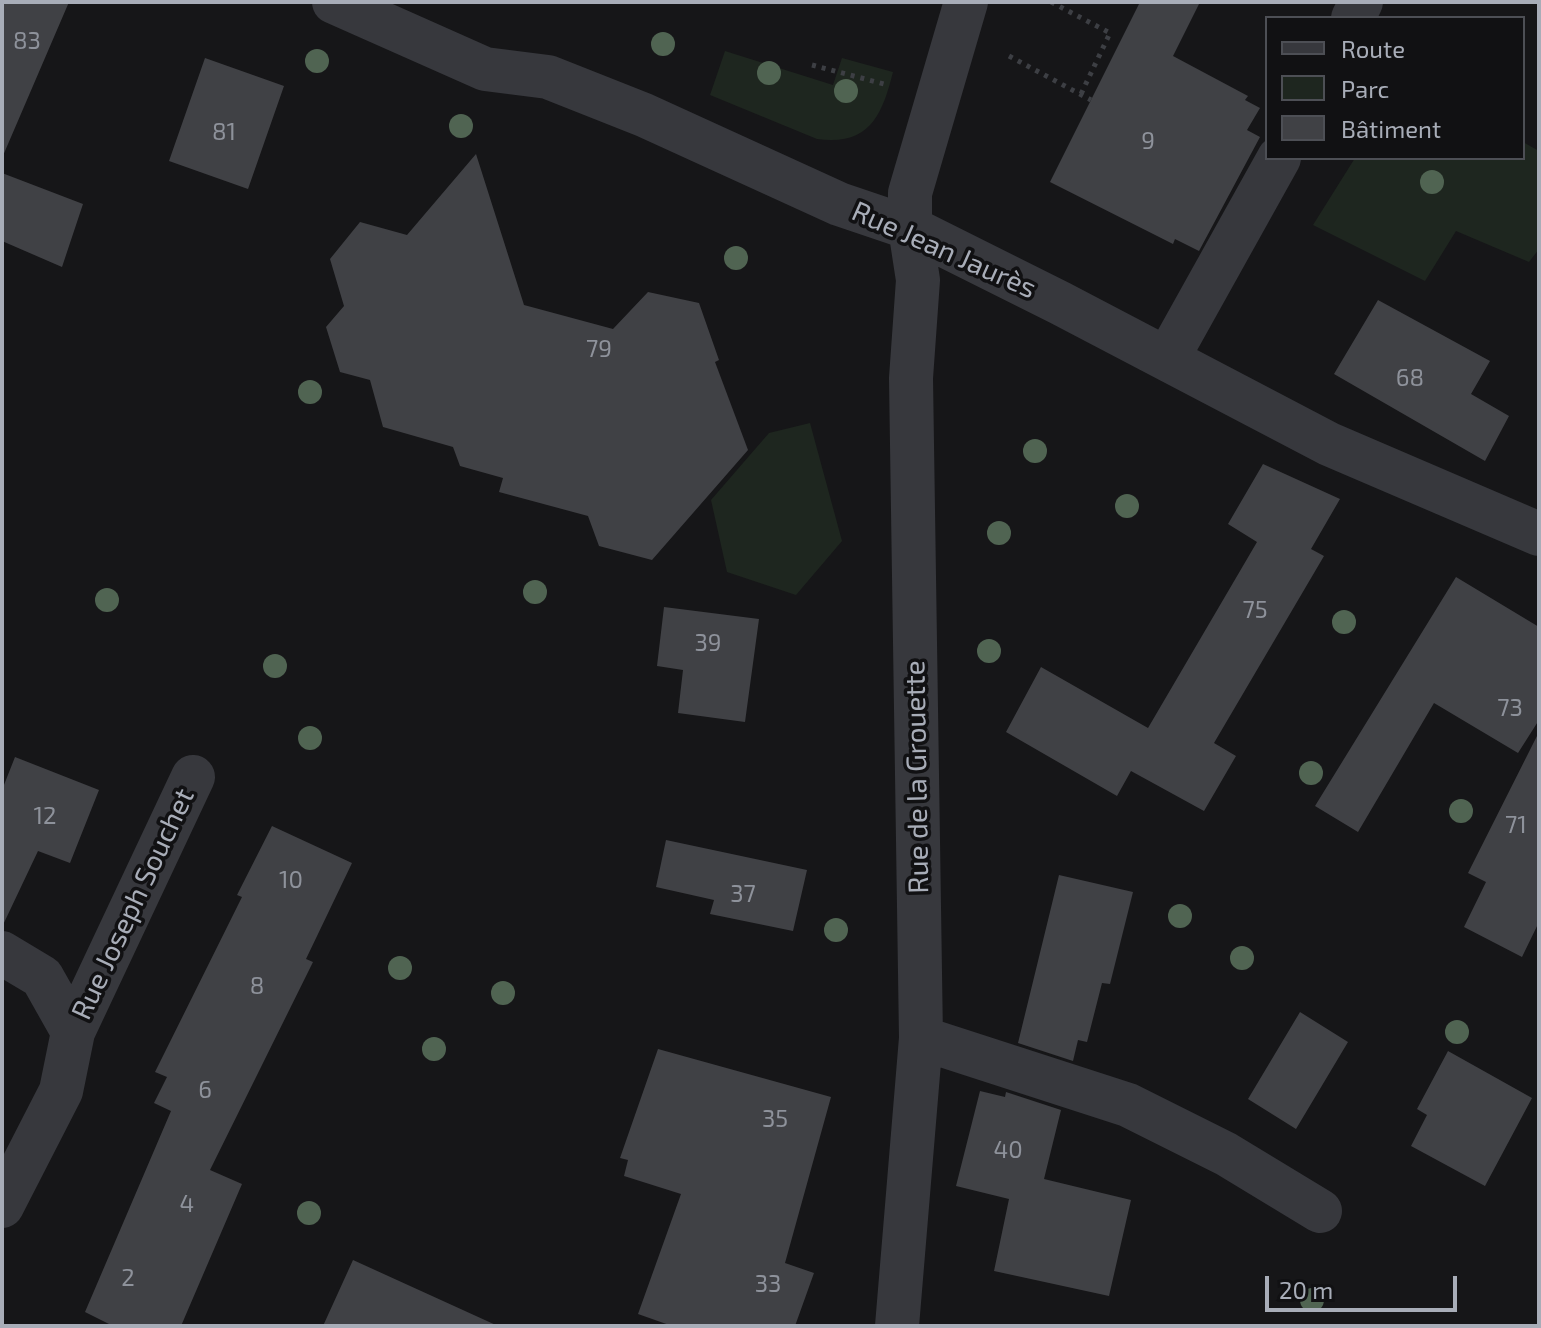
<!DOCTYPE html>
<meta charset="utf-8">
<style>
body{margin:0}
#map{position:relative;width:1541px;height:1328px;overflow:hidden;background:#161618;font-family:"Exo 2",sans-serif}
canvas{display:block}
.frame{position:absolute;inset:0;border:4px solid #a8adb8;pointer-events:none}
.legend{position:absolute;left:1265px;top:16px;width:260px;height:144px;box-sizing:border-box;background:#111113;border:2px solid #4d4f55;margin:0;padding:10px 14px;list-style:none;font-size:24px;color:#a8adb8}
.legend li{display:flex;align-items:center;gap:16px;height:40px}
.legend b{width:40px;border:2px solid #4d4f55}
.scale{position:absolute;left:1265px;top:1276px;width:192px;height:36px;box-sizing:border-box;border:4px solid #a8adb8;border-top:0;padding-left:10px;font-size:24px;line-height:28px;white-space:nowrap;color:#a8adb8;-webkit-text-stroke:6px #111113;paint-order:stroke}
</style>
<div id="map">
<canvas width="1541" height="1328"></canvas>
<div class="frame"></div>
<ul class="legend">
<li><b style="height:10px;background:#37383d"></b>Route</li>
<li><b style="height:22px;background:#1e261f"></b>Parc</li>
<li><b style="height:22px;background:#404145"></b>Bâtiment</li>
</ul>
<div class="scale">20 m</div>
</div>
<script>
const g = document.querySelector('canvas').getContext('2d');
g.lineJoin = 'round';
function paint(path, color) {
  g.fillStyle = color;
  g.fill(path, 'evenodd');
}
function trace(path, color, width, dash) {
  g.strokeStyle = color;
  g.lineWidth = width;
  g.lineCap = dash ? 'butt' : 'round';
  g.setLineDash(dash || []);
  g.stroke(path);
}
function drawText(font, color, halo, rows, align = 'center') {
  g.font = font + ' "Exo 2",sans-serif';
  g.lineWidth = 7;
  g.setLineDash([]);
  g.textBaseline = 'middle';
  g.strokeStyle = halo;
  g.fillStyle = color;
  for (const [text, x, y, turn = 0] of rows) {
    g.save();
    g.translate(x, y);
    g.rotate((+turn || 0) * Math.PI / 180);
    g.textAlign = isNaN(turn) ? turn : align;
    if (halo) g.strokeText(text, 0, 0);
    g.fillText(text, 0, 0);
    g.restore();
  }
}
const green = new Path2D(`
 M 725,51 L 833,85 L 842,58 L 893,72 C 882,116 869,146 817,139 L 710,95 Z
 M 1523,142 L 1539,151 L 1539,249 L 1529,262 L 1456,231 L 1425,281 L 1313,225 L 1355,158 L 1523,158 Z
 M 810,423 L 842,541 L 796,595 L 727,572 L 711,500 L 769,433 Z`);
const building = new Path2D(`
 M 2,2 L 69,2 L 2,158 Z
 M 1140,2 L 1200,2 L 1173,56 L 1248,96 L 1245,100 L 1260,108 L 1247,130 L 1260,137 L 1199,251 L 1175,239 L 1173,244 L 1050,182 Z
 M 205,58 L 284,86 L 248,189 L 169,161 Z
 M 476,154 L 524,305 L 613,329 L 648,292 L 699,303 L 719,360 L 715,362 L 748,450 L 652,560 L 599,546 L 588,516 L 499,492 L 503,478 L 460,466 L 453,447 L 383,427 L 370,380 L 340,372 L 326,327 L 344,306 L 330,259 L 360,222 L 407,235 Z
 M 2,173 L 83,204 L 62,267 L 2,241 Z
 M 1378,300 L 1490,361 L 1471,394 L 1509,416 L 1485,461 L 1334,374 Z
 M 1263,464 L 1340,499 L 1311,549 L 1324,556 L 1214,743 L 1236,756 L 1204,811 L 1131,771 L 1117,796 L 1006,732 L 1041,667 L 1148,728 L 1257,542 L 1228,524 Z
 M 1456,577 L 1539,627 L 1539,720 L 1518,753 L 1434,703 L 1358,832 L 1315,806 Z
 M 664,607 L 759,619 L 745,722 L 678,713 L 683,670 L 657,666 Z
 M 1539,732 L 1539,922 L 1522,957 L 1464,927 L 1486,882 L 1468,873 Z
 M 15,757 L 99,790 L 70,863 L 38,851 L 2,927 L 2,790 Z
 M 272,826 L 352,863 L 306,959 L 313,962 L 210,1170 L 242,1184 L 181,1326 L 113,1326 L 85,1312 L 171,1111 L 154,1103 L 167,1077 L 155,1072 L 242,897 L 237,895 Z
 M 666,840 L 807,870 L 793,931 L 710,914 L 714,900 L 656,887 Z
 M 1059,875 L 1133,892 L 1110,984 L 1102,983 L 1087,1042 L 1078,1040 L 1073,1061 L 1018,1043 Z
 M 1300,1012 L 1348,1042 L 1296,1129 L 1248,1099 Z
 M 658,1049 L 831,1097 L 785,1263 L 814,1273 L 795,1326 L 672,1326 L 638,1314 L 681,1194 L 624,1176 L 628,1160 L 620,1158 Z
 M 1448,1051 L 1532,1098 L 1485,1186 L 1411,1146 L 1427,1115 L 1417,1109 Z
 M 980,1091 L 1005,1097 L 1006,1092 L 1061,1110 L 1044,1179 L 1131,1200 L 1109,1296 L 994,1271 L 1009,1199 L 956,1186 Z
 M 353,1260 L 498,1326 L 323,1326 Z`);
const path = new Path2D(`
 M 1051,2 L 1110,33 L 1081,94
 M 1009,56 L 1091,100
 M 812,65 L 884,84`);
const minor = new Path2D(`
 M 334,2 L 485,69 L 548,77 L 644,115 L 839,204 L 910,228 L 1060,303 L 1329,444 L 1539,534
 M 1353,18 L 1361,2
 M 1167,359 L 1279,158
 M 2,953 L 42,977 L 73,1032 L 61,1091 L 2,1206
 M 73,1032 L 193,777
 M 921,1038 L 1128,1105 L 1226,1154 L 1320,1211
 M 897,1326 L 921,1038 L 911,378 L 918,280 L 910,228 L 910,193 L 966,2`);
const trees = [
 [663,44],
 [317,61],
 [769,73],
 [846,91],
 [461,126],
 [1432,182],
 [736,258],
 [310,392],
 [1035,451],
 [1127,506],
 [999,533],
 [535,592],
 [107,600],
 [1344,622],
 [989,651],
 [275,666],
 [310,738],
 [1311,773],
 [1461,811],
 [1180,916],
 [836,930],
 [1242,958],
 [400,968],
 [503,993],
 [1457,1032],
 [434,1049],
 [309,1213],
 [1312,1300]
];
const numberNames = [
 ["83",27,41],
 ["81",224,132],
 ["9",1148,141],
 ["79",599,349],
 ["68",1410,378],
 ["75",1255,610],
 ["39",708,643],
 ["73",1510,708],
 ["12",45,816],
 ["71",1516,825],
 ["10",291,880],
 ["37",743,894],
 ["8",257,986],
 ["6",205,1090],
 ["35",775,1119],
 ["40",1008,1150],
 ["4",187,1204],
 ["2",128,1278],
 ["33",768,1284]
];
const streetNames = [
 ["Rue Jean Jaurès",944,250,24],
 ["Rue de la Grouette",917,777,-91],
 ["Rue Joseph Souchet",133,904,-65]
];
paint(green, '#1e261f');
paint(building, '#404145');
trace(path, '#3d3f44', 5, [4, 6]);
trace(minor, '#37383d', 44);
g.fillStyle = '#506452';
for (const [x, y] of trees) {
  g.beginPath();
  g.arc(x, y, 12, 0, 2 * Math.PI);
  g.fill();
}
drawText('24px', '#8e929b', null, numberNames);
drawText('28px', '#a8adb8', '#111113', streetNames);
</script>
